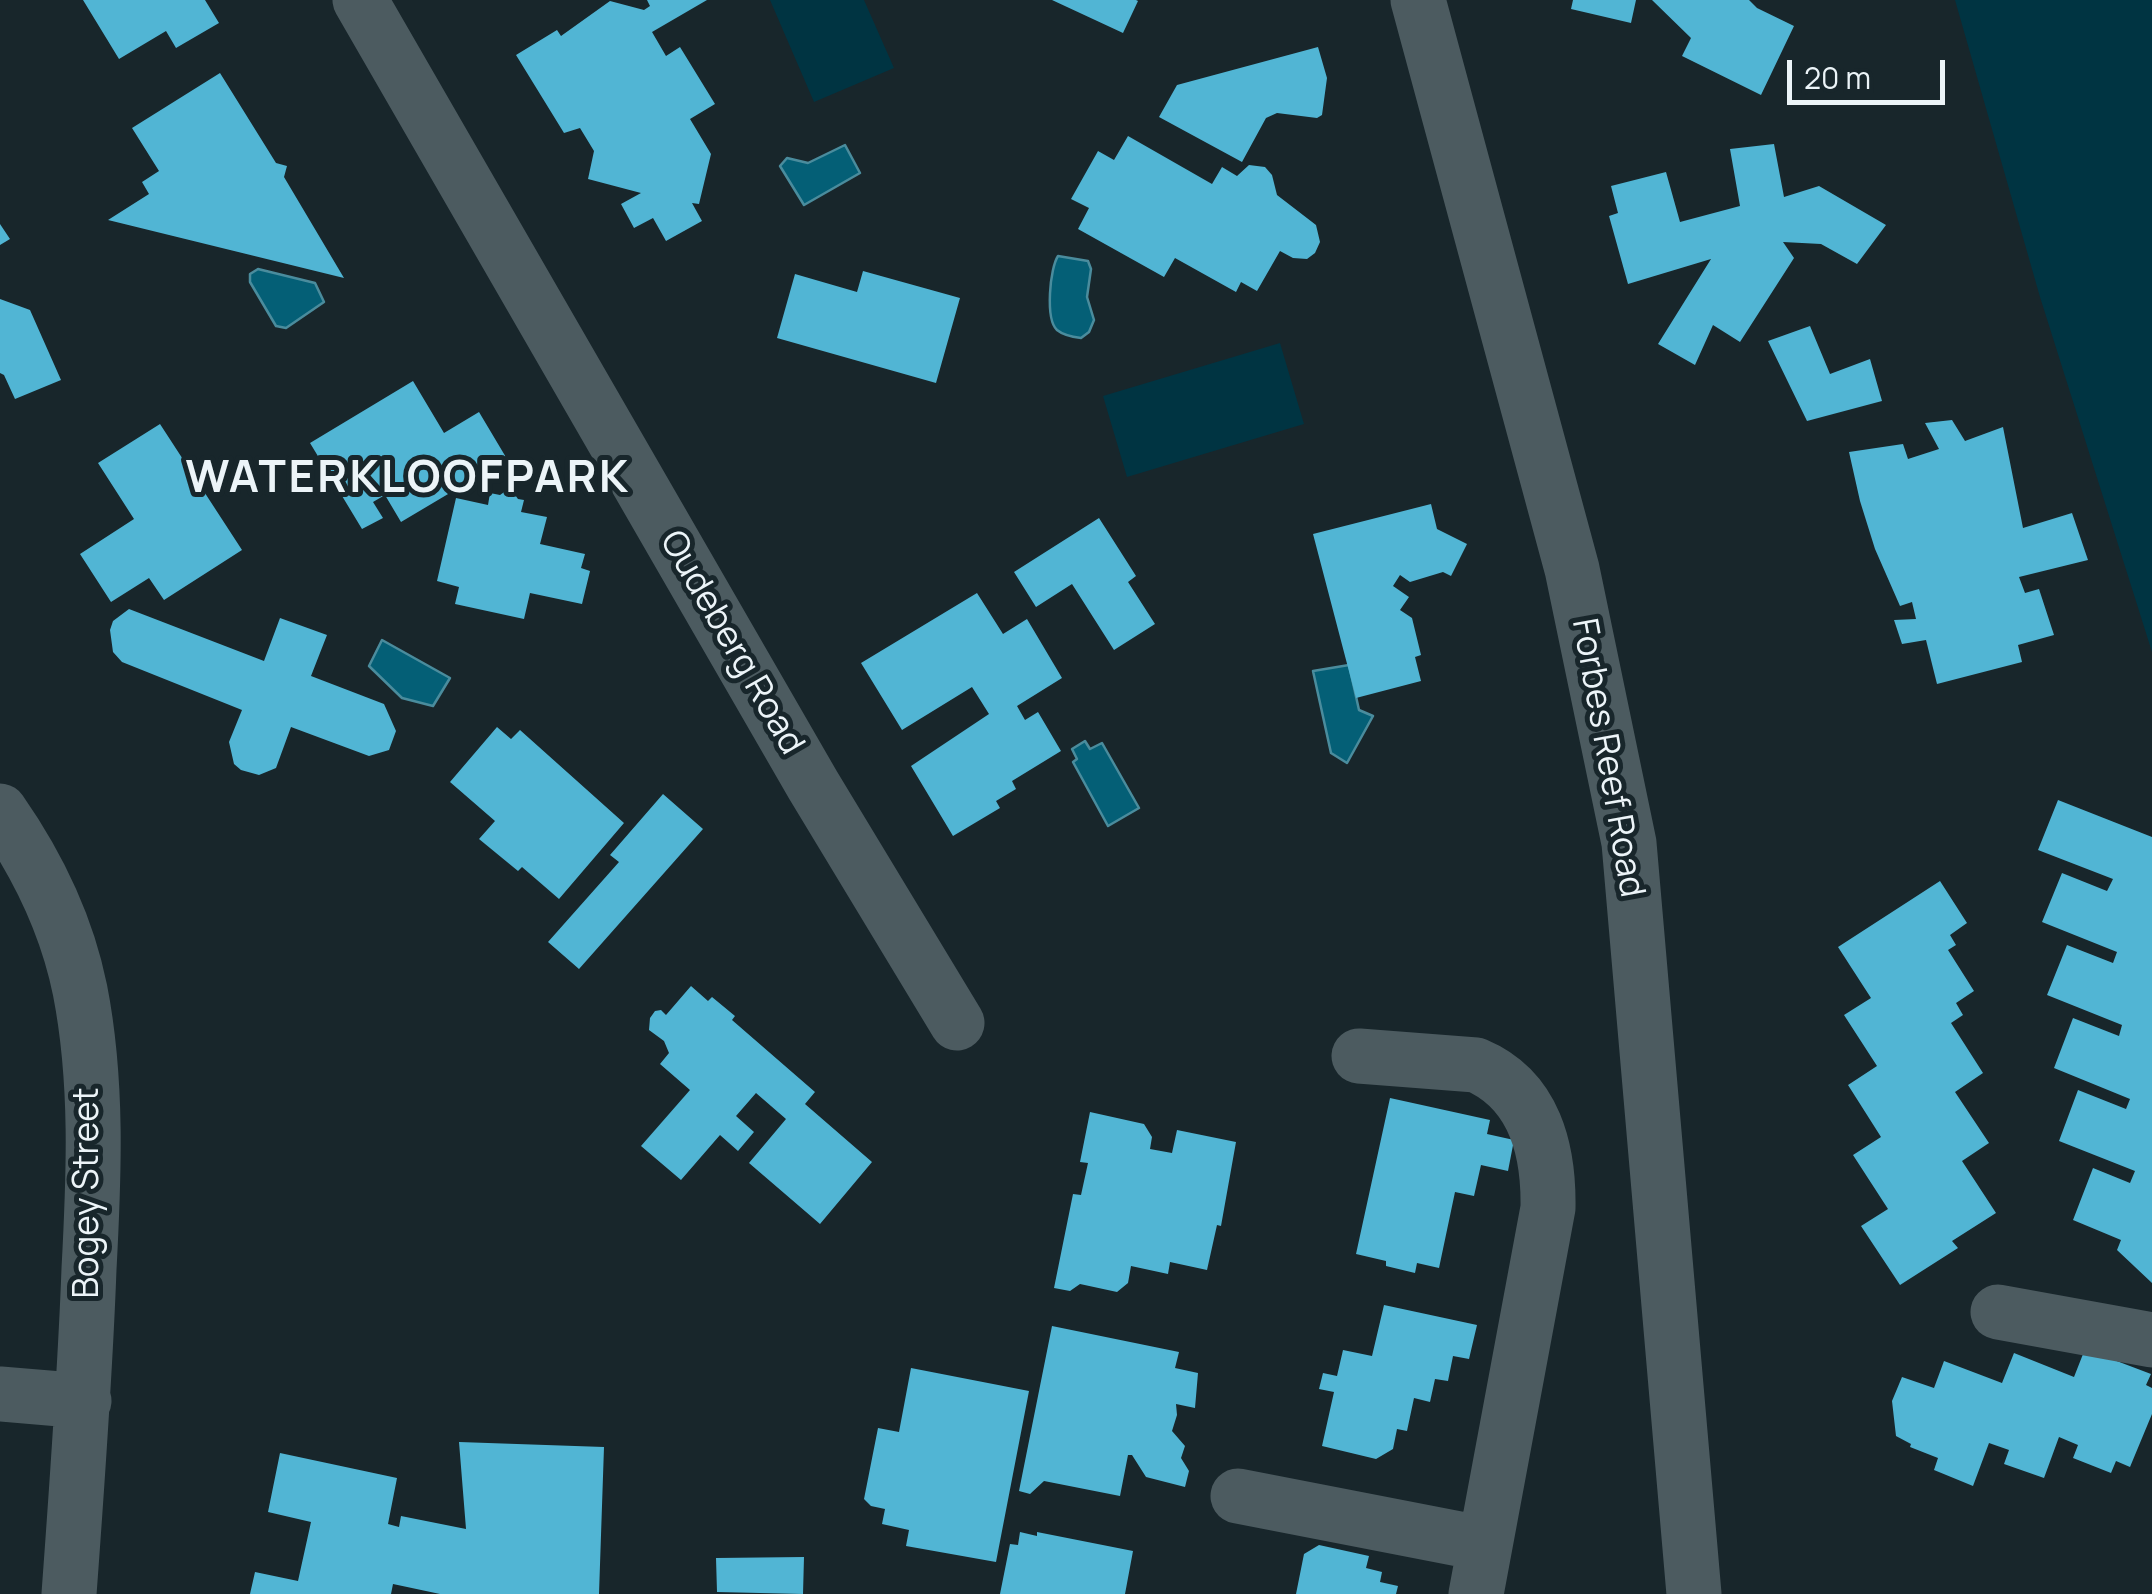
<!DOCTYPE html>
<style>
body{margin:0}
#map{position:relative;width:2152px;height:1594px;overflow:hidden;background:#18262b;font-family:Manrope,sans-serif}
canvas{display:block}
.scale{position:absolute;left:1787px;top:60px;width:158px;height:45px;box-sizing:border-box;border:5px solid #ecf4f8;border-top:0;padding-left:12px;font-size:30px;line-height:35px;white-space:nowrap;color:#ecf4f8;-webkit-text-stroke:8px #18262b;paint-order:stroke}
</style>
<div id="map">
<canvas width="2152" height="1594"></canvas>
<div class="scale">20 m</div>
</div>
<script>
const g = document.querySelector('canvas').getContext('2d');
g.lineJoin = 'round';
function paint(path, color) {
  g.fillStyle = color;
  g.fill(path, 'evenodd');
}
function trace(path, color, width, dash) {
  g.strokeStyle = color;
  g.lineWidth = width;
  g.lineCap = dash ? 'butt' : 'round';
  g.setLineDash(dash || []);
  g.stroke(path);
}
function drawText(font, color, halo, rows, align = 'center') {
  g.font = font + ' Manrope,sans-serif';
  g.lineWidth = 10;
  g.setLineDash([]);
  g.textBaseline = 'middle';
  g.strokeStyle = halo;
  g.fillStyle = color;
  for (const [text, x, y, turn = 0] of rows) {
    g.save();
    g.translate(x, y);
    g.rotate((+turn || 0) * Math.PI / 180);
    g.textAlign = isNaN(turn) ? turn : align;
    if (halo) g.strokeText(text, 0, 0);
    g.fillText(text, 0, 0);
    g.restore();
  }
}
const green = new Path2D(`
 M 770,0 L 864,0 L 894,68 L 814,102 Z
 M 1955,0 L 2152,0 L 2152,652 L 2040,297 Z
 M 1280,343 L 1304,424 L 1127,477 L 1103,396 Z`);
const water = new Path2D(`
 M 845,145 L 860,173 L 804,205 L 780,166 L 787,158 L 808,163 Z
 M 1058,256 L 1088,261 L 1091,269 L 1087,297 L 1094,320 L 1089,332 L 1081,338 C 1073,337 1063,335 1057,330 C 1045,319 1050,268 1058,256 Z
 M 258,269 L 315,283 L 324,302 L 286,328 L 276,326 L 250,282 L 250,274 Z
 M 382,640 L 450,678 L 433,706 L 402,698 L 369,666 Z
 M 1349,665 L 1359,710 L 1373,716 L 1347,763 L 1331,753 L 1313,671 Z
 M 1085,741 L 1090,749 L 1102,743 L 1139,808 L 1108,826 L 1073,762 L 1077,759 L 1072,749 Z`);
const building = new Path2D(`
 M 83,0 L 205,0 L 219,23 L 176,48 L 166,31 L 119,59 Z
 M 647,0 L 707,0 L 652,32 L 666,56 L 680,47 L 715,104 L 690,119 L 711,154 L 699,204 L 692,203 L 702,221 L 666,241 L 653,218 L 634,228 L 621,204 L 641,193 L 588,179 L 594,151 L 580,128 L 564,133 L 516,55 L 557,30 L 561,36 L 610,1 L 644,10 L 650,6 Z
 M 1052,0 L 1136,0 L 1138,1 L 1123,33 Z
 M 1573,0 L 1636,0 L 1631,23 L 1571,9 Z
 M 1652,0 L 1749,0 L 1757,8 L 1794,26 L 1761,95 L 1682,56 L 1691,38 Z
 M 1318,47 L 1327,78 L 1322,115 L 1317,118 L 1277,113 L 1266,118 L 1242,162 L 1159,117 L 1177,85 Z
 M 220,73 L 276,163 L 287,166 L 284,177 L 344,278 L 108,220 L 149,194 L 142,182 L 159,171 L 132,128 Z
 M 1128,136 L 1212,184 L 1222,167 L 1237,176 L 1249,165 L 1265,167 L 1272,175 L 1277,195 L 1316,225 L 1320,242 L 1315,253 L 1307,259 L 1293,258 L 1280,251 L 1257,291 L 1241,282 L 1236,292 L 1175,258 L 1164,277 L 1078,229 L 1089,208 L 1071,199 L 1098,151 L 1114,160 Z
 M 1774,144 L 1784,197 L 1819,186 L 1886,225 L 1857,264 L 1821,244 L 1783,242 L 1794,258 L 1740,342 L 1713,325 L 1695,365 L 1658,344 L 1711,259 L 1628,284 L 1609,216 L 1618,213 L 1611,186 L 1666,172 L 1680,222 L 1740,206 L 1730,149 Z
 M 0,224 L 10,239 L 0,245 Z
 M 863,271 L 960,298 L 936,383 L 777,338 L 795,274 L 857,292 Z
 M 0,299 L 30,310 L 61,380 L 15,399 L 4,375 L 0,373 Z
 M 1810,326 L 1830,374 L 1870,359 L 1882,401 L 1807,421 L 1768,341 Z
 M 413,381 L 444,433 L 479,412 L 507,459 L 401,522 L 385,495 L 373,502 L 383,518 L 362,529 L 310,443 Z
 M 1952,420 L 1965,441 L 2003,427 L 2023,528 L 2072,513 L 2088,560 L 2019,577 L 2025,593 L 2039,589 L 2054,635 L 2018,645 L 2022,662 L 1937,684 L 1926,640 L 1902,644 L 1894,620 L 1916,619 L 1912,602 L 1900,606 L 1875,549 L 1860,501 L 1849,452 L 1903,444 L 1908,459 L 1939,449 L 1925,423 Z
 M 160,424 L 242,550 L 164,600 L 149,578 L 111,602 L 80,554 L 134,519 L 98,463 Z
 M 510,488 L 518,499 L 524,500 L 521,512 L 547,517 L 540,544 L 585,554 L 581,568 L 590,571 L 582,604 L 530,593 L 524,619 L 455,604 L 459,587 L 437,581 L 456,498 L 488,505 L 490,493 L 500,495 Z
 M 1431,504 L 1437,529 L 1467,544 L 1451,576 L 1443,572 L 1410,582 L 1400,575 L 1393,586 L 1409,597 L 1400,610 L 1412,618 L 1421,655 L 1415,657 L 1421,681 L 1356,698 L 1313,534 Z
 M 1099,518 L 1136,576 L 1128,582 L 1155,624 L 1114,650 L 1072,584 L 1036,607 L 1014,572 Z
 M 977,593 L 1003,634 L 1027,619 L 1062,678 L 1017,706 L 1025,720 L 1038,712 L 1061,751 L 1012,781 L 1016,789 L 996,801 L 1000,808 L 953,836 L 911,766 L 989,714 L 972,687 L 902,730 L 861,663 Z
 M 129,609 L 264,661 L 280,618 L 327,635 L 311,676 L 384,704 L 396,731 L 389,750 L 369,756 L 291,727 L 276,768 L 259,775 L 241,770 L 234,764 L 229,742 L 242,710 L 122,662 L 113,652 L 110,630 L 113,621 Z
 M 497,727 L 511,739 L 520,730 L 624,823 L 559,899 L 522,867 L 518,871 L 479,839 L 495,821 L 450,782 Z
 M 663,794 L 703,829 L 579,969 L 548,942 L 619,862 L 610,855 Z
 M 2058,800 L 2152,837 L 2152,1283 L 2117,1250 L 2121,1240 L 2073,1220 L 2093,1168 L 2130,1183 L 2135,1171 L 2059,1141 L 2078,1090 L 2126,1109 L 2130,1099 L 2054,1068 L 2073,1018 L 2119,1036 L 2122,1025 L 2047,995 L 2067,945 L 2113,963 L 2117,952 L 2042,922 L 2062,873 L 2107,891 L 2113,879 L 2038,850 Z
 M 1940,881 L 1967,923 L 1950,935 L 1956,945 L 1948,950 L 1974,991 L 1956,1003 L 1963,1015 L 1951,1023 L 1983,1073 L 1955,1092 L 1989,1143 L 1962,1161 L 1996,1213 L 1952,1241 L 1958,1248 L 1900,1285 L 1861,1226 L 1888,1209 L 1853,1155 L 1881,1137 L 1848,1085 L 1877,1066 L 1844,1015 L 1871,998 L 1838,947 Z
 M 691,986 L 708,1001 L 712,997 L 735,1016 L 732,1020 L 815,1092 L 805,1104 L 872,1162 L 820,1224 L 749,1163 L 786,1119 L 756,1093 L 736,1116 L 754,1132 L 738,1151 L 720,1135 L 681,1180 L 641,1146 L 690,1090 L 660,1064 L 669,1053 L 664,1041 L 649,1030 L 650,1018 L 655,1011 L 661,1010 L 666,1015 Z
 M 1390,1098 L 1490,1120 L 1487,1134 L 1514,1140 L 1508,1171 L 1481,1165 L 1474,1196 L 1455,1192 L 1439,1268 L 1417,1263 L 1415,1273 L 1386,1266 L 1386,1261 L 1356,1254 Z
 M 1090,1112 L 1144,1124 L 1152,1137 L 1150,1149 L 1172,1153 L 1177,1130 L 1236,1142 L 1221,1226 L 1217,1225 L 1207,1270 L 1170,1262 L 1168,1274 L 1131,1266 L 1128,1283 L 1117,1292 L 1080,1284 L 1070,1291 L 1054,1288 L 1073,1194 L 1081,1195 L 1088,1163 L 1080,1162 Z
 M 1384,1305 L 1477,1325 L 1469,1359 L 1453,1356 L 1448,1381 L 1435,1379 L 1430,1402 L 1414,1398 L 1407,1431 L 1397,1429 L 1393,1449 L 1376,1459 L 1322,1446 L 1334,1392 L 1319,1389 L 1323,1373 L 1337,1376 L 1343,1350 L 1372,1356 Z
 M 1052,1326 L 1179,1352 L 1175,1368 L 1198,1373 L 1195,1408 L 1176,1404 L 1177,1415 L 1172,1431 L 1185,1446 L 1181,1458 L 1189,1471 L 1185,1487 L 1146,1477 L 1132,1455 L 1128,1455 L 1120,1496 L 1044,1481 L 1030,1494 L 1019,1491 Z
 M 2085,1349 L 2151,1374 L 2146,1385 L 2152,1388 L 2152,1414 L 2130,1467 L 2116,1461 L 2111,1473 L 2073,1458 L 2078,1445 L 2059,1437 L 2044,1478 L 2004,1464 L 2009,1450 L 1989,1443 L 1973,1486 L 1934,1470 L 1938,1458 L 1910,1447 L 1911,1444 L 1896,1436 L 1892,1401 L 1902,1377 L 1934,1388 L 1944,1361 L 2002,1383 L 2014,1353 L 2074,1377 Z
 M 911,1368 L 1029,1391 L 996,1562 L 906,1546 L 909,1530 L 882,1524 L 885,1509 L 871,1506 L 864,1499 L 878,1428 L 899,1432 Z
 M 459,1442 L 604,1447 L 599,1594 L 440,1594 L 393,1584 L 391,1594 L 250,1594 L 255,1572 L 298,1581 L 311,1522 L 268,1512 L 280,1453 L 397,1478 L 388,1524 L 399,1527 L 401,1516 L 466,1529 Z
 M 1020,1532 L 1037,1536 L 1037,1532 L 1133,1551 L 1125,1594 L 1000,1594 L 1010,1544 L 1018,1545 Z
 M 1319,1545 L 1369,1556 L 1366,1568 L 1382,1572 L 1380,1582 L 1398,1586 L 1396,1594 L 1296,1594 L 1304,1554 Z
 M 804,1557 L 803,1594 L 717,1592 L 716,1558 Z`);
const minor = new Path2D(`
 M 360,0 L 813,785 L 957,1023
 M 1418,0 L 1572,569 L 1629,843 L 1694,1594
 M 0,811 C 37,864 67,926 80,990 C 98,1082 94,1176 89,1269 C 85,1378 77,1486 69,1594
 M 1359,1056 L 1476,1065 C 1535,1090 1549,1150 1548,1208 L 1476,1594
 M 1998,1312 L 2152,1340
 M 0,1394 L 84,1401
 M 1238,1496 L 1485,1544`);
const streetNames = [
 ["Oudeberg Road",731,643,60],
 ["Forbes Reef Road",1607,758,80],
 ["Bogey Street",88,1193,-90]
];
const districtNames = [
 ["WATERKLOOFPARK",408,479]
];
paint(green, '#003442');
paint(water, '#045f76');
trace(water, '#4a8c9d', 2.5);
paint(building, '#51b5d4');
trace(minor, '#4c5b60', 55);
drawText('35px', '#ecf4f8', '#18262b', streetNames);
g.letterSpacing = '2.5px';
drawText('bold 45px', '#ecf4f8', '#18262b', districtNames);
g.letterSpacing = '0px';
</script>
